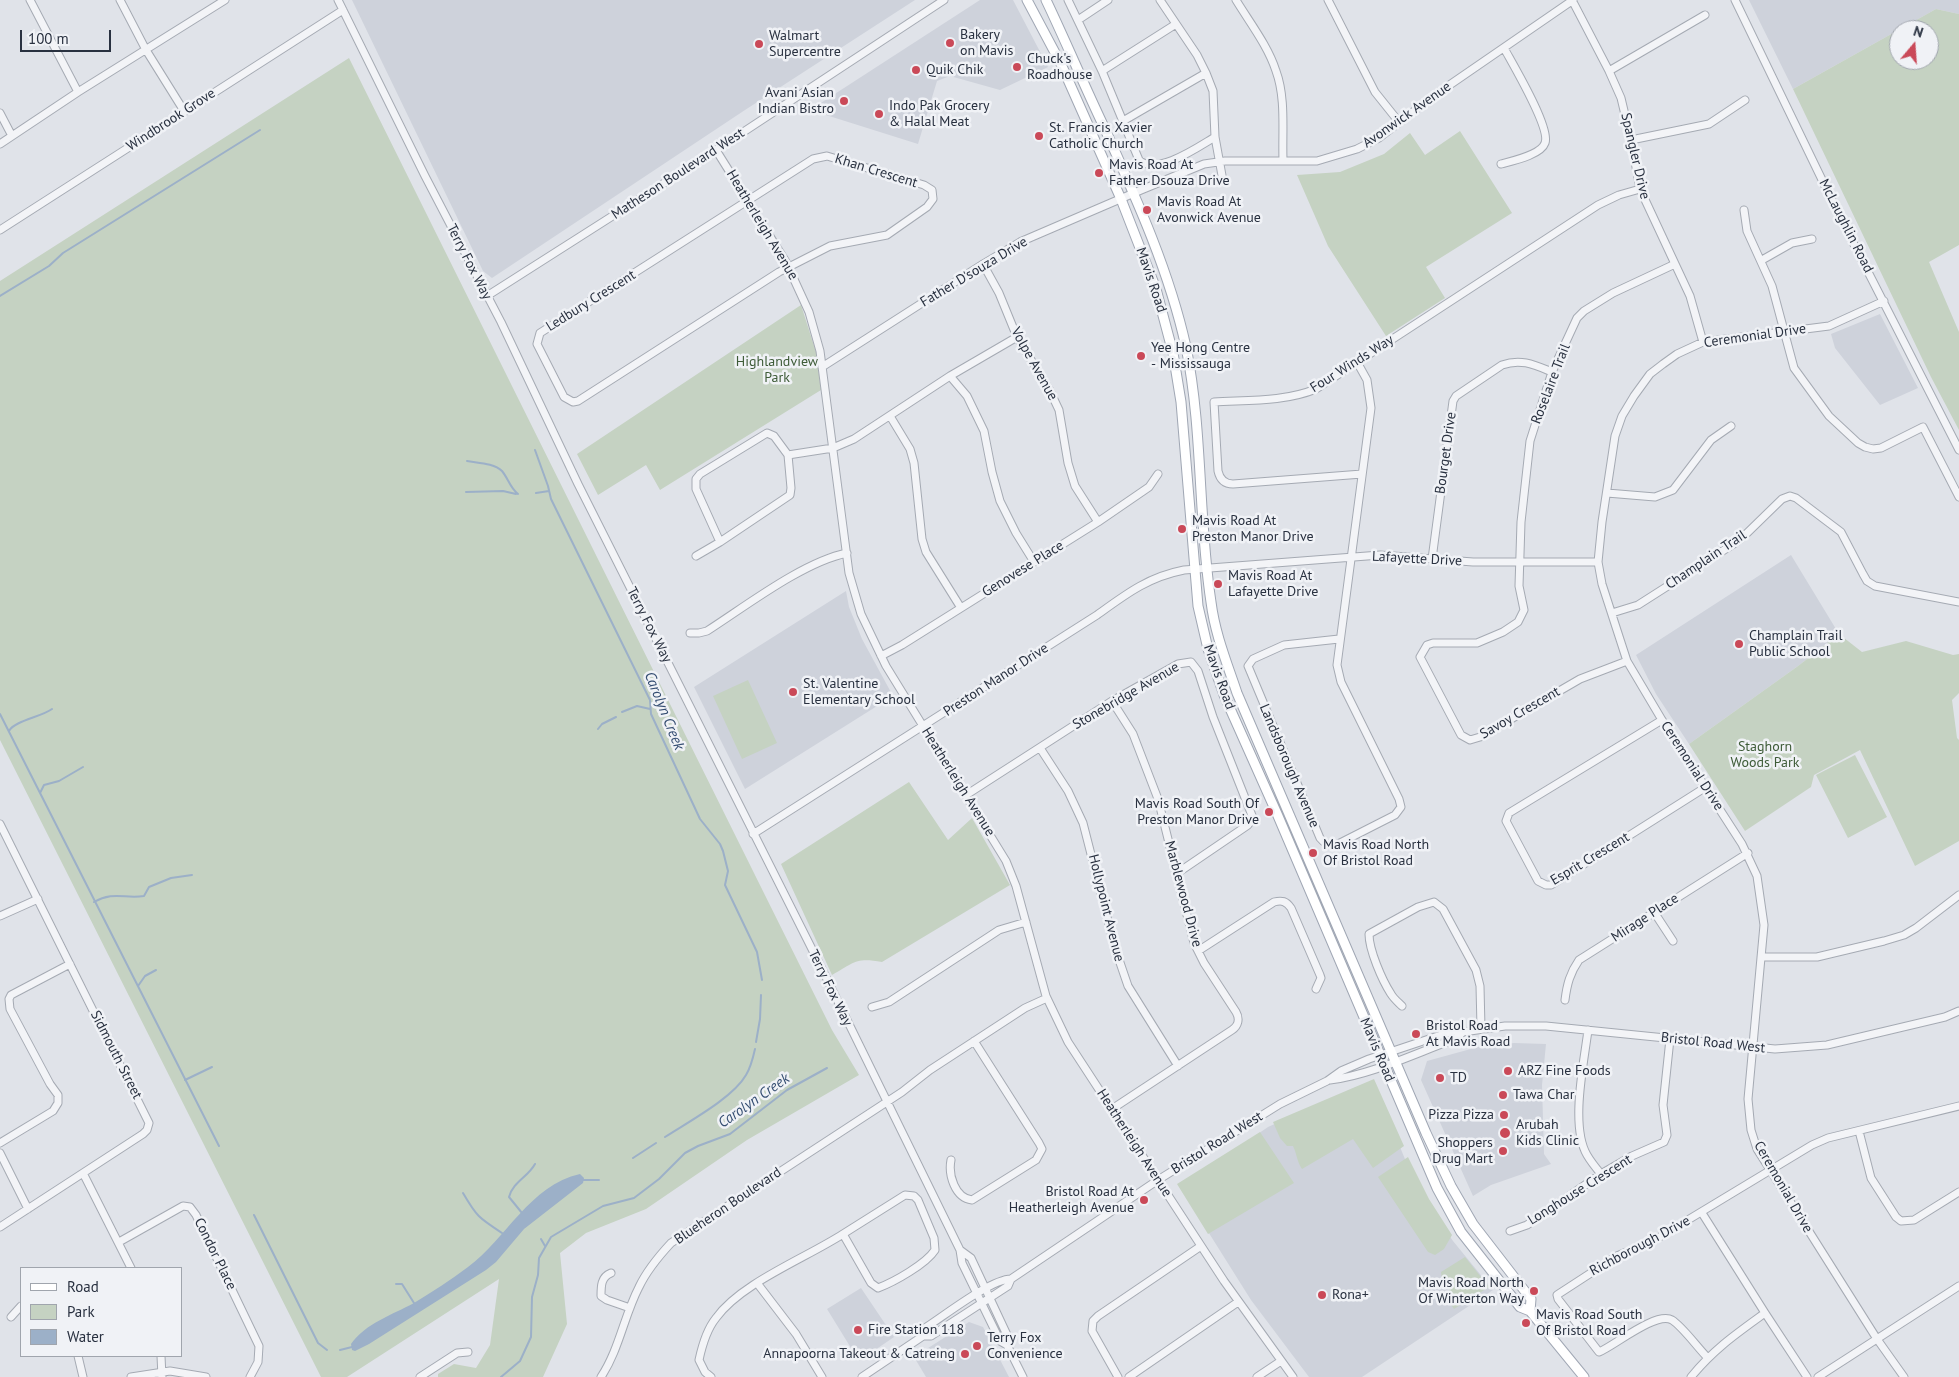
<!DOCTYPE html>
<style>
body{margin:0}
#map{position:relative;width:1959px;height:1377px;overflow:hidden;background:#e0e3e9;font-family:"PT Sans",sans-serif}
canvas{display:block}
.legend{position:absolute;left:20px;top:1267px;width:162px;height:90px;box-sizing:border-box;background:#f0f2f6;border:1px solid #a0a5ad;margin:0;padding:6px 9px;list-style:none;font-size:15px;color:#293140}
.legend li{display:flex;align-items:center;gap:10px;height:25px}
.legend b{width:25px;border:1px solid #a0a5ad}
.north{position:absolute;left:1889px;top:20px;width:50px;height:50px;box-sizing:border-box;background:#f0f2f6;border:1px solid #a0a5ad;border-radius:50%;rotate:18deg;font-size:14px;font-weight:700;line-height:20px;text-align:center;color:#293140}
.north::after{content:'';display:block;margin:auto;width:18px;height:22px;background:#ca4958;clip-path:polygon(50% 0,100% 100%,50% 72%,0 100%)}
.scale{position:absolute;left:20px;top:30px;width:91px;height:22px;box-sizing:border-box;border:2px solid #293140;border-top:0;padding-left:6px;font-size:15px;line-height:18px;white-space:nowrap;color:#293140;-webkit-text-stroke:4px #f0f2f6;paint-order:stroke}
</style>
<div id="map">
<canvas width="1959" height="1377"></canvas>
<ul class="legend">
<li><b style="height:6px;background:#fff"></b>Road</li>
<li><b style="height:14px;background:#c5d2c2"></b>Park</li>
<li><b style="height:14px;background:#9cb0c8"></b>Water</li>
</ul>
<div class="north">N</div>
<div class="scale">100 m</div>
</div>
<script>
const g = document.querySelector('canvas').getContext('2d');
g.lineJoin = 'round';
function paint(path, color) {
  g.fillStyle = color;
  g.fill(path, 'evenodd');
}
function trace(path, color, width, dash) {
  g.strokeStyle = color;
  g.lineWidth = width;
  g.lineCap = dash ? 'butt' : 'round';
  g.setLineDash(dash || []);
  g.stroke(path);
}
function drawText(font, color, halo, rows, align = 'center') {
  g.font = font + ' "PT Sans",sans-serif';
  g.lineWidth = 5;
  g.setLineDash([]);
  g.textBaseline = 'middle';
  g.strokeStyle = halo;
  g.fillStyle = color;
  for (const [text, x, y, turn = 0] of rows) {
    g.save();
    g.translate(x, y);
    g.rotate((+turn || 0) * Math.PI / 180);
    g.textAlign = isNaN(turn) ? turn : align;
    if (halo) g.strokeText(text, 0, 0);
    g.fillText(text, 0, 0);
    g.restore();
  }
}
const built = new Path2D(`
 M 352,0 L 915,0 L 745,110 L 492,278 L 483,271 Z
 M 980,0 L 1013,0 L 1048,67 L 1000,90 L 950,76 L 937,81 L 918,144 L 810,110 Z
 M 1749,0 L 1959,0 L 1959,14 L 1936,9 L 1793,89 Z
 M 1880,314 L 1918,388 L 1880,405 L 1835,348 L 1831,334 Z
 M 1791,555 L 1839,634 L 1798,666 L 1689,744 L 1656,694 L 1636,655 Z
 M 846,591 L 849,607 L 862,639 L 893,696 L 745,789 L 694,687 Z
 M 1514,1043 L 1546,1044 L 1542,1085 L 1544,1154 L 1551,1164 L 1491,1185 L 1473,1196 L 1421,1080 L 1427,1061 L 1478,1047 Z
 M 1356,1087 L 1380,1098 L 1409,1169 L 1428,1205 L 1453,1241 L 1493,1290 L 1362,1377 L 1309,1377 L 1251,1300 L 1180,1187 L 1268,1127 Z
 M 861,1288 L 894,1337 L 859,1361 L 827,1309 Z
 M 969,1322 L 983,1327 L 1009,1377 L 926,1377 L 914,1357 Z`);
const green = new Path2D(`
 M 1936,9 L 1959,14 L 1959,245 L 1929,262 L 1959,332 L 1959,430 L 1931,377 L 1793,89 ZM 1899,30 L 1929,30 L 1929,60 L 1899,60 Z
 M 349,58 L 832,1030 L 859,1075 L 747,1140 L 646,1209 L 586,1233 L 560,1253 L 567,1324 L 543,1377 L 438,1377 L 438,1374 L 454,1364 L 476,1368 L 490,1345 L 499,1279 L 347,1377 L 321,1377 L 0,740 L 0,281 Z
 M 1460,131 L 1512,213 L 1426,267 L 1445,298 L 1386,336 L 1328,246 L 1297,175 L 1340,172 L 1384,154 L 1410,133 L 1425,155 Z
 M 801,305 L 816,352 L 821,390 L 660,490 L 646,465 L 598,495 L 577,454 Z
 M 1839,634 L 1862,652 L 1906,641 L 1953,655 L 1959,654 L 1959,693 L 1952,700 L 1957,738 L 1959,740 L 1959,841 L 1915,866 L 1860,750 L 1814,775 L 1811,787 L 1745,831 L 1689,744 L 1798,666 Z
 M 748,680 L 777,743 L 742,759 L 713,696 Z
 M 1855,755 L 1887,817 L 1848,838 L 1816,775 Z
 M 909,782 L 948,840 L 972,818 L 1010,885 L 882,962 C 855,957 854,963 832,975 L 781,864 Z
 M 1374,1079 L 1404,1146 L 1373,1168 L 1353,1139 L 1302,1169 C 1297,1162 1297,1154 1293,1146 L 1287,1146 L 1280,1138 L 1273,1122 Z
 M 1260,1132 L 1294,1183 L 1208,1234 L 1177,1184 Z
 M 1408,1157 L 1429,1199 L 1452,1235 L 1444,1249 L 1435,1255 L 1428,1252 L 1378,1177 Z
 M 1465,1257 L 1489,1287 L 1454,1309 L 1450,1303 L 1455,1299 L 1442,1280 L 1441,1272 Z`);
const water = new Path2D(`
 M 580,1174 L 584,1178 L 583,1183 L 524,1229 L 496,1262 L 486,1270 L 369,1344 L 355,1351 L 352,1350 L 351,1344 C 366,1323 392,1315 414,1303 C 432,1292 451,1280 468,1267 C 506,1239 530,1185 580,1174 Z`);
const stream = new Path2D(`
 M 0,296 L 49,266 L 63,253 L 260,130
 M 535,450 L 548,486 L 551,499 L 650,700 L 651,714 L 700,819 L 720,844 L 723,851 L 728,871 L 725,885 L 757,952 L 762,980
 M 467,461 C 478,463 494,463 502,471 C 508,478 510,488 518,494
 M 466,492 L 503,491 L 516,494
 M 536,493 L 549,491
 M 622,712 L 637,706 L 650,709
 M 0,714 L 219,1146
 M 598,729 L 602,724 L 616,717
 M 9,731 C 14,721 41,717 52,709
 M 40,793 L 44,785 L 59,781 L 83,767
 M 94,902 C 113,891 125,899 144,896 L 149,887 L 171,878 L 192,875
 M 138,986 L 145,976 L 156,970
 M 756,1042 L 760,1019 L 761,995
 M 185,1080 L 212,1067
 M 665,1137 C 688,1122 733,1098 746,1075 C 751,1067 753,1058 755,1049
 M 633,1158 L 656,1143
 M 582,1180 L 599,1180
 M 463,1193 C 477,1217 479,1218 502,1233
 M 522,1213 L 509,1197 C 513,1182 528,1177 535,1164
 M 254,1215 L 318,1343 L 327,1350
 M 541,1239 L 545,1246
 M 396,1284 L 402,1284 L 414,1303
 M 340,1350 L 352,1347
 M 501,1377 L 520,1361 L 531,1337 L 532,1297 L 538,1275 L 539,1258 L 551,1237 L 603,1206 L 634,1198 L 659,1179 L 685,1153 L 698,1146 L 730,1134 L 787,1090 L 827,1068`);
const minor = new Path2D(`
 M 30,0 L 78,92
 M 120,0 L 146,50 L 184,111
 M 338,0 L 425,176 L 501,322 L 578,484 L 820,965 L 960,1250 L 962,1263 L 1000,1341 L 1007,1345 L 1023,1377
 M 1068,0 L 1102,71 L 1139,160 C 1157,176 1198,147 1215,137
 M 1160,0 L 1197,55 L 1206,73 L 1213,91 L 1215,137 L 1223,181
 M 1236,0 C 1250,23 1268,46 1276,71 C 1286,98 1282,131 1283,160
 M 1328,0 L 1375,92 L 1399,122
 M 1572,0 L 1609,71 L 1621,98 L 1631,140 L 1640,189 L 1690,296 L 1703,342
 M 1735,0 L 1841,219 L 1959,450
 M 1078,20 L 1108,0
 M 1102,71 L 1176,24
 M 1609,71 L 1705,15
 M 0,113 L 12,136
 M 1123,121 L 1206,73
 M 1631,140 L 1709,124 L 1745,100
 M 0,144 L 78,92 L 225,0
 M 716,150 L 786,262 L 809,312 L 820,351 L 849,573 L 861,614 L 886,666 L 1006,861 L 1016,886 L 1046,996 L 1068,1042 L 1224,1281 L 1293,1377
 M 827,156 L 924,185 L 932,190 L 933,199 L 927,207 L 887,235 L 830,246 L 779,272 L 578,401 L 573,402 L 564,397 L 537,344 L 540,333 L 813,159 Z
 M 1501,164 C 1512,161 1541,155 1545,143 C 1551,128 1512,63 1504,48
 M 1744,210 L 1747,231 L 1772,286 L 1794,368 L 1829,416 L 1858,443 L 1865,447 L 1873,449 L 1881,448 L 1923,427 L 1959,497
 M 0,230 L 343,10
 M 1762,260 L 1792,243 L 1812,239
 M 983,264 L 999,293 L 1017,337 L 1049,389 L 1059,410 L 1068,463 L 1075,486 L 1098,522
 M 487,296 L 716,150 L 944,0
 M 1884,301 L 1829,326 L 1703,342 L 1677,354 L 1663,364 L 1650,374 L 1634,396 L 1622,416 L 1615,436 L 1602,522 L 1598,562 L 1602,584 L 1627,661 L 1662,720 L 1742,844 L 1757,876 L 1764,925 L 1748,1099 L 1751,1130 L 1757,1149 L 1877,1339 L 1904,1377
 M 822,367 L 983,264 L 1020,242 L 1141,190 L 1204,164 L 1225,161 L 1317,161 L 1357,149 L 1379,138 L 1435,95 L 1573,0
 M 950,376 L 967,396 L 984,431 L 992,472 L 1000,501 L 1016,533 L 1034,562
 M 890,416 L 910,449 L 914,463 L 922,539 L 926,552 L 961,608
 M 1362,474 L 1233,484 C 1225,484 1220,480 1218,471 L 1214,402 C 1248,400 1284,402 1316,389 L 1598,205 L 1619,195 L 1640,189
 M 1607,493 L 1655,497 L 1673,490 L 1711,440 L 1731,426
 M 720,542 L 696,489 L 696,479 L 700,474 L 767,433 L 774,436 L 788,455
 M 696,556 L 720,542 L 790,495 L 791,488 L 788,455 L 833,448 L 854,439 L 950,376 L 1017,337
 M 1432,559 L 1453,401 L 1456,396 L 1502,365 C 1521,358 1535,365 1552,372
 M 1612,613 L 1638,605 L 1732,545 L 1743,537 L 1782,499 L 1790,496 L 1796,498 L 1841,532 L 1863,574 L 1867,581 L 1875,586 L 1959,602
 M 690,633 L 699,633 L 707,631 C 746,606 803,562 847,553
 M 1339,639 L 1284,645 L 1253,659 L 1248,666 L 1320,838 C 1324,843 1328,846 1336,845 L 1395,815 L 1401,807 L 1399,799 L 1341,682 L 1337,665 L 1371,408 L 1367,380 L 1357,362
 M 881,656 L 902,645 L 1098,522 L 1149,487 L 1158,474
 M 1627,661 L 1580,679 L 1480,737 L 1470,740 L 1461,735 L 1420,657 L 1427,645 L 1433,643 L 1477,643 L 1503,632 L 1518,622 L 1524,610 L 1519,586 L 1521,522 L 1530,441 L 1552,372 L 1577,318 L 1584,311 L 1613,293 L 1675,264
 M 1662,720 L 1509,813 L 1506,821 L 1538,881 L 1546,885 L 1551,885 L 1706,787
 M 1040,748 L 1068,791 L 1083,823 L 1115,948 L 1128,986 L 1178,1066
 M 966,795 L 1112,701 L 1178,664 L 1191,662 L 1198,671 L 1213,717 L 1253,818 L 1248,825 L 1176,874
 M 0,824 L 149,1123 L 147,1130 L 143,1134 L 0,1227
 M 753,834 L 1097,615 C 1126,594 1148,577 1184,570 L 1380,555 L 1473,562 L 1598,562
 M 1654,912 L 1673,941
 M 0,916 L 38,899
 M 1198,951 L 1274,902 C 1282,900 1286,901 1291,908 L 1320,975 L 1321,978 L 1316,989
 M 1761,957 L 1817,957 L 1884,941 L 1904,935 L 1916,928 L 1959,895
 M 1565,1000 C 1567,984 1570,973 1579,960 L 1748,853
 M 1402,1006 C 1398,1002 1394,999 1391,994 C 1382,980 1369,950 1369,934 L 1418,907 L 1434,902 L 1443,909 L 1476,970 L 1480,986 L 1481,1028
 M 872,1007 L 889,1002 L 999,930 L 1026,922
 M 1588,1030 C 1584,1063 1570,1126 1587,1155 C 1591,1162 1596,1168 1601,1174
 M 1330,1080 C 1371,1075 1416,1053 1455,1039 L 1463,1032
 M 1112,1109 L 1232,1030 C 1238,1026 1240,1019 1236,1012 L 1204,963 L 1194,943 L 1158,799 L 1133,734 L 1112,701
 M 1859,1131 L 1871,1178 L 1896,1217 L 1901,1221 L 1914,1220 L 1959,1192
 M 0,1143 L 53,1111 L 58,1103 L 58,1095 L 50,1084 L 10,1009 L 9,999 L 11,995 L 70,964
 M 0,1153 L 28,1209
 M 951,1160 C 948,1175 955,1198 972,1200 L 1036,1160 L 1042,1149 L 1039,1143 L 974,1041
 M 83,1173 L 131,1268
 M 905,1195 L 914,1196 L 918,1200 L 934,1238 L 935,1250 C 926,1264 894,1282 878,1288 L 871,1283 L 843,1234 Z
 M 1702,1213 L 1765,1313 L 1807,1377
 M 1510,1231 L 1527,1225 L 1601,1174 L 1632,1156 L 1664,1142 L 1667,1135 L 1663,1105 L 1670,1039
 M 119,1242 L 183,1206 L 190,1207 L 196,1215 L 259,1346 L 258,1362 L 250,1377
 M 960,1250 L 971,1258 L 1008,1337 L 1007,1345
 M 611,1273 C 601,1277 601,1286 601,1296 L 607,1300 L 630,1308
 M 757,1283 L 796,1334 L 822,1377
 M 11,1317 L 21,1306
 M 923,1336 L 925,1328 C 944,1316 991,1279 1011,1279 L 1158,1180 L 1280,1104 L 1327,1081 L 1341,1071 L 1369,1059 L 1453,1031 L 1463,1032 L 1505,1026 L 1546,1026 L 1775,1049 L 1827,1045 L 1945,1017 L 1959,1011
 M 78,1356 L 83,1377
 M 161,1356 L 162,1377
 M 1707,1357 C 1698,1348 1682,1326 1672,1320 C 1656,1311 1614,1346 1599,1352 L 1558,1299 L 1557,1295 L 1617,1256 L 1653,1241 L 1812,1145 L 1828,1138 L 1959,1106
 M 131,1377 L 170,1371 L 206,1377
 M 420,1377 L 457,1353 L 468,1352
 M 601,1377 C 619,1350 624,1316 639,1287 C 647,1270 658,1257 671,1243 L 902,1092 L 930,1070 L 1025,1008 L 1047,998
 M 711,1377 L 705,1372 L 699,1360 C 702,1346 707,1329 716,1318 C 741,1283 806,1258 843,1234
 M 862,1377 L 923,1336 L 931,1336 L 1008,1286 L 1011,1279
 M 1118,1377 L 1092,1331 L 1093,1321 L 1098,1316 L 1201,1246
 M 1129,1377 L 1238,1302
 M 1257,1377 L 1281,1361
 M 1691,1377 C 1714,1349 1736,1334 1765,1313
 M 1818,1377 L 1959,1286`);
const major = new Path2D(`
 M 1027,0 L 1061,64 L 1121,199 L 1156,289 L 1173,353 L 1181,402 L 1198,606 L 1208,649 L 1224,695 L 1278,816 L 1437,1188 L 1461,1232 L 1520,1307 L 1530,1311 L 1584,1377
 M 1046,0 C 1066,42 1084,85 1104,127 C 1136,198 1169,270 1186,347 C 1203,430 1198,518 1211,602 C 1215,634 1227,663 1237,693 L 1426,1133 L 1451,1186 L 1473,1224 L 1531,1299 L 1530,1311`);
const markers = [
 [950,43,5,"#ca4958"],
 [759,44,5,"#ca4958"],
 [1017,67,5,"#ca4958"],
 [916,70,5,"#ca4958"],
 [844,101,5,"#ca4958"],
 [879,114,5,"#ca4958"],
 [1039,136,5,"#ca4958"],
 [1099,173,5,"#ca4958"],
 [1147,210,5,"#ca4958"],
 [1141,356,5,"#ca4958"],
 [1182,529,5,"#ca4958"],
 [1218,584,5,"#ca4958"],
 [1739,644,5,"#ca4958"],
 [793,692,5,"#ca4958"],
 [1269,812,5,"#ca4958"],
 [1313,853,5,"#ca4958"],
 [1416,1034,5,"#ca4958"],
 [1508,1071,5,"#ca4958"],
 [1440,1078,5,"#ca4958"],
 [1503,1095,5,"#ca4958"],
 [1504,1115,5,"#ca4958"],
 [1505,1133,6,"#ca4958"],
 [1503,1151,5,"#ca4958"],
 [1144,1200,5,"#ca4958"],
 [1534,1291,5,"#ca4958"],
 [1322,1295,5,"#ca4958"],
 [1526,1323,5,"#ca4958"],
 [858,1330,5,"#ca4958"],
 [977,1346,5,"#ca4958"],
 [965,1354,5,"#ca4958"]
];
const poiNames = [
 ["Bakery",960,35],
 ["on Mavis",960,51],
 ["Walmart",769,36],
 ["Supercentre",769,52],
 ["Chuck's",1027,59],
 ["Roadhouse",1027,75],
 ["Quik Chik",926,70],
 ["Avani Asian",834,93,"right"],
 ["Indian Bistro",834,109,"right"],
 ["Indo Pak Grocery",889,106],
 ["& Halal Meat",889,122],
 ["St. Francis Xavier",1049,128],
 ["Catholic Church",1049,144],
 ["Mavis Road At",1109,165],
 ["Father Dsouza Drive",1109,181],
 ["Mavis Road At",1157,202],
 ["Avonwick Avenue",1157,218],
 ["Yee Hong Centre",1151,348],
 ["- Mississauga",1151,364],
 ["Mavis Road At",1192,521],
 ["Preston Manor Drive",1192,537],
 ["Mavis Road At",1228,576],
 ["Lafayette Drive",1228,592],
 ["Champlain Trail",1749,636],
 ["Public School",1749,652],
 ["St. Valentine",803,684],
 ["Elementary School",803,700],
 ["Mavis Road South Of",1259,804,"right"],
 ["Preston Manor Drive",1259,820,"right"],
 ["Mavis Road North",1323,845],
 ["Of Bristol Road",1323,861],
 ["Bristol Road",1426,1026],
 ["At Mavis Road",1426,1042],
 ["ARZ Fine Foods",1518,1071],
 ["TD",1450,1078],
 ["Tawa Char",1513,1095],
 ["Pizza Pizza",1494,1115,"right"],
 ["Arubah",1516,1125],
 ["Kids Clinic",1516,1141],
 ["Shoppers",1493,1143,"right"],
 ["Drug Mart",1493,1159,"right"],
 ["Bristol Road At",1134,1192,"right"],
 ["Heatherleigh Avenue",1134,1208,"right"],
 ["Mavis Road North",1524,1283,"right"],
 ["Of Winterton Way",1524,1299,"right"],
 ["Rona+",1332,1295],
 ["Mavis Road South",1536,1315],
 ["Of Bristol Road",1536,1331],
 ["Fire Station 118",868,1330],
 ["Terry Fox",987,1338],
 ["Convenience",987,1354],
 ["Annapoorna Takeout & Catreing",955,1354,"right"]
];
const streetNames = [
 ["Avonwick Avenue",1407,115,-35],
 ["Windbrook Grove",171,120,-33],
 ["Spangler Drive",1635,156,77],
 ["Khan Crescent",876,171,17],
 ["Matheson Boulevard West",678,174,-33],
 ["Heatherleigh Avenue",762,225,59],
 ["McLaughlin Road",1846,226,63],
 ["Terry Fox Way",469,262,63],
 ["Father D'souza Drive",974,272,-31],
 ["Mavis Road",1151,280,71],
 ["Ledbury Crescent",591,301,-32],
 ["Ceremonial Drive",1755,336,-8],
 ["Volpe Avenue",1034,364,61],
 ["Four Winds Way",1352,364,-32],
 ["Roselaire Trail",1551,384,-69],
 ["Bourget Drive",1446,453,-82],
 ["Lafayette Drive",1417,559,3],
 ["Champlain Trail",1706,560,-34],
 ["Genovese Place",1023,569,-32],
 ["Terry Fox Way",649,625,63],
 ["Mavis Road",1219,677,70],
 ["Preston Manor Drive",996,680,-33],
 ["Stonebridge Avenue",1126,696,-30],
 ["Savoy Crescent",1520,713,-30],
 ["Landsborough Avenue",1289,766,67],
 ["Ceremonial Drive",1692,766,57],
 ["Heatherleigh Avenue",958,782,58],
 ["Esprit Crescent",1590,859,-31],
 ["Marblewood Drive",1183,894,75],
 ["Hollypoint Avenue",1106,908,76],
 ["Mirage Place",1645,918,-33],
 ["Terry Fox Way",830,988,64],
 ["Bristol Road West",1713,1043,6],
 ["Mavis Road",1377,1050,67],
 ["Sidmouth Street",116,1055,63],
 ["Heatherleigh Avenue",1134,1143,57],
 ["Bristol Road West",1217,1143,-32],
 ["Ceremonial Drive",1783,1187,60],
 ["Longhouse Crescent",1580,1190,-32],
 ["Blueheron Boulevard",728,1206,-34],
 ["Richborough Drive",1640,1246,-28],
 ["Condor Place",215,1254,64]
];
const parkNames = [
 ["Highlandview",777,362],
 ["Park",777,378],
 ["Staghorn",1765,747],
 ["Woods Park",1765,763]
];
const waterNames = [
 ["Carolyn Creek",664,711,68],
 ["Carolyn Creek",754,1101,-35]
];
paint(built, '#ced2db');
paint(green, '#c5d2c2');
paint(water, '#9cb0c8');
trace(stream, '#9cb0c8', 2);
trace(minor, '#a5aab3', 9);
trace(major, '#a0a7b4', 11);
trace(minor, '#f3f4f7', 7);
trace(major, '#fff', 9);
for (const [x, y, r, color] of markers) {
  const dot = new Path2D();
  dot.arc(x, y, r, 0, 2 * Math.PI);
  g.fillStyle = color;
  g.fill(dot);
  trace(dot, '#f0f2f6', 2);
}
drawText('14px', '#293140', '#f0f2f6', poiNames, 'left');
drawText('14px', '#293140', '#f0f2f6', streetNames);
drawText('14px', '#3d5b37', '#f0f2f6', parkNames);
drawText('italic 15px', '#354e72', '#f0f2f6', waterNames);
</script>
